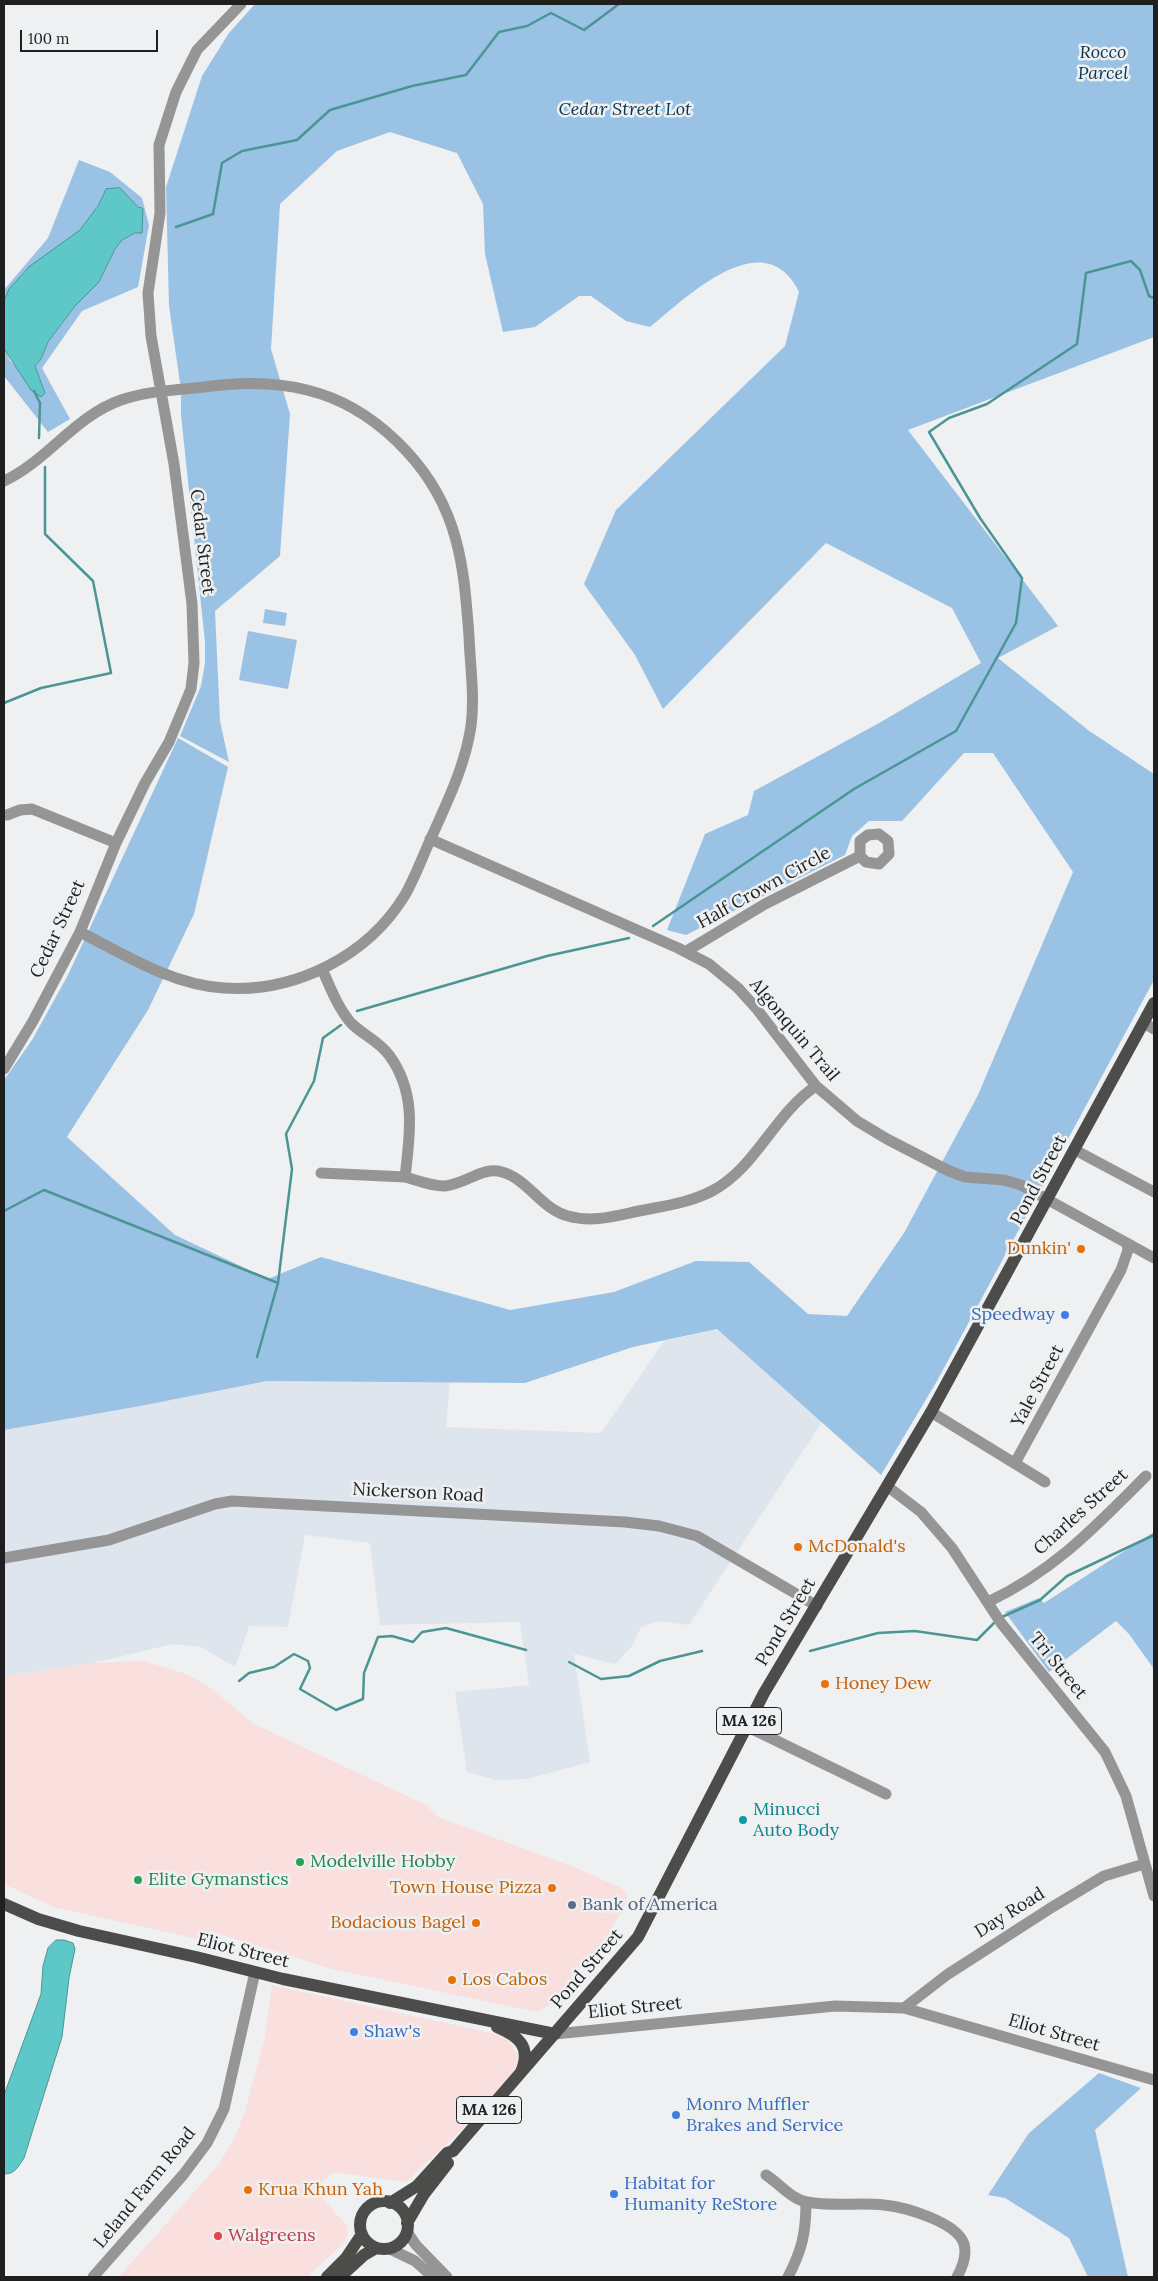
<!DOCTYPE html>
<style>
body{margin:0}
#map{position:relative;width:1158px;height:2281px;overflow:hidden;background:#eff0f1;font-family:Lora,serif}
canvas{display:block}
.frame{position:absolute;inset:0;border:5px solid #1f1f20;pointer-events:none}
.scale{position:absolute;left:20px;top:30px;width:138px;height:22px;box-sizing:border-box;border:2px solid #1f1f20;border-top:0;padding-left:6px;font-size:15px;line-height:18px;white-space:nowrap;color:#1f1f20;-webkit-text-stroke:4px #eff0f1;paint-order:stroke}
</style>
<div id="map">
<canvas width="1158" height="2281"></canvas>
<div class="frame"></div>
<div class="scale">100 m</div>
</div>
<script>
const g = document.querySelector('canvas').getContext('2d');
g.lineJoin = 'round';
function paint(path, color) {
  g.fillStyle = color;
  g.fill(path, 'evenodd');
}
function trace(path, color, width, dash) {
  g.strokeStyle = color;
  g.lineWidth = width;
  g.lineCap = dash ? 'butt' : 'round';
  g.setLineDash(dash || []);
  g.stroke(path);
}
function drawText(font, color, halo, rows, align = 'center') {
  g.font = font + ' Lora,serif';
  g.lineWidth = 5;
  g.setLineDash([]);
  g.textBaseline = 'middle';
  g.strokeStyle = halo;
  g.fillStyle = color;
  for (const [text, x, y, turn = 0] of rows) {
    g.save();
    g.translate(x, y);
    g.rotate((+turn || 0) * Math.PI / 180);
    g.textAlign = isNaN(turn) ? turn : align;
    if (halo) g.strokeText(text, 0, 0);
    g.fillText(text, 0, 0);
    g.restore();
  }
}
const commercial = new Path2D(`
 M 145,1661 L 186,1674 L 209,1687 L 254,1724 L 426,1805 L 438,1817 L 579,1869 L 621,1888 L 627,1896 L 624,1908 L 607,1936 L 549,2005 L 537,2012 L 332,1969 L 210,1931 L 207,1941 L 53,1907 L 4,1884 L 4,1676 L 94,1663 Z
 M 272,1985 L 501,2035 L 509,2041 L 518,2056 L 516,2068 L 483,2110 L 406,2182 L 333,2172 L 314,2189 L 346,2225 L 348,2233 L 345,2242 L 307,2277 L 119,2277 L 219,2164 L 236,2135 L 245,2111 L 265,2037 Z`);
const built = new Path2D(`
 M 717,1329 L 822,1422 L 689,1625 L 659,1621 L 641,1627 L 632,1646 L 615,1664 L 574,1654 L 590,1762 L 527,1779 L 496,1780 L 467,1772 L 455,1692 L 529,1685 L 520,1622 L 380,1625 L 370,1543 L 305,1535 L 288,1627 L 249,1626 L 235,1667 L 201,1647 L 172,1644 L 94,1663 L 4,1676 L 4,1429 L 267,1381 L 450,1382 L 446,1427 L 601,1433 L 664,1341 Z`);
const green = new Path2D(`
 M 255,4 L 1154,4 L 1154,337 L 908,430 L 1058,626 L 998,658 L 1088,730 L 1154,774 L 1154,980 L 937,1381 L 881,1475 L 717,1329 L 633,1347 L 525,1383 L 267,1381 L 140,1406 L 4,1430 L 4,1080 L 32,1040 L 68,975 L 178,738 L 228,767 L 194,914 L 148,1010 L 67,1137 L 175,1235 L 268,1279 L 321,1257 L 510,1310 L 614,1292 L 696,1261 L 749,1262 L 808,1314 L 847,1316 L 904,1233 L 978,1095 L 1073,872 L 993,753 L 964,753 L 902,821 L 869,821 L 852,836 L 845,855 L 686,935 L 667,930 L 705,834 L 748,815 L 754,791 L 881,722 L 981,663 L 952,608 L 826,543 L 663,709 L 635,655 L 584,584 L 616,510 L 785,346 L 799,292 C 764,221 687,297 650,327 L 626,321 L 591,296 L 579,296 L 535,327 L 503,332 L 485,254 L 483,204 L 457,153 L 390,132 L 337,151 L 280,204 L 271,349 L 290,414 L 280,556 L 215,611 L 220,721 L 229,762 L 180,736 L 201,686 L 205,663 L 205,642 L 181,415 L 181,390 L 169,306 L 166,187 L 202,76 L 229,33 Z
 M 79,160 L 110,172 L 142,198 L 149,225 L 138,287 L 82,311 L 42,368 L 70,419 L 48,432 L 4,376 L 4,349 L 10,361 L 45,393 L 35,366 L 41,359 L 48,342 L 75,306 L 99,282 L 115,249 L 122,240 L 135,233 L 139,208 L 120,189 L 106,189 C 98,207 88,224 73,237 C 48,258 18,269 4,301 L 4,290 L 48,238 Z
 M 265,609 L 287,613 L 285,626 L 263,623 Z
 M 248,631 L 297,640 L 288,689 L 239,680 Z
 M 1154,1532 L 1154,1669 L 1129,1634 L 1116,1621 L 1049,1672 L 1005,1612 L 1039,1598 L 1044,1603 Z
 M 1099,2073 L 1141,2088 L 1095,2130 L 1128,2277 L 1088,2277 L 1069,2238 L 1005,2198 L 988,2195 L 1029,2133 Z`);
const water = new Path2D(`
 M 120,188 L 139,208 L 140,207 L 143,209 L 142,233 L 135,233 L 122,240 L 115,249 L 99,282 L 75,306 L 48,342 L 41,359 L 35,366 L 45,393 L 41,397 L 31,390 L 4,349 L 4,301 L 9,289 L 30,266 L 80,230 L 98,206 L 106,189 Z
 M 56,1940 L 64,1940 L 73,1943 L 75,1949 L 69,1978 L 62,2037 L 24,2158 C 18,2167 15,2174 4,2174 L 4,2095 L 41,1994 L 43,1966 L 48,1948 Z`);
const stream = new Path2D(`
 M 176,227 L 213,214 L 222,163 L 242,151 L 297,140 L 330,110 L 412,86 L 466,75 L 499,32 L 527,26 L 551,13 L 584,30 L 619,4
 M 34,391 L 40,403 L 39,438
 M 4,703 L 41,688 L 111,673 L 93,581 L 45,534 L 45,467
 M 653,926 L 854,789 L 956,731 L 1016,623 L 1022,578 L 980,518 L 929,432 L 949,418 L 987,404 L 1077,344 L 1086,273 L 1131,261 L 1140,270 L 1149,296 L 1154,298
 M 357,1011 L 547,956 L 629,938
 M 4,1211 L 44,1190 L 278,1283
 M 257,1357 L 278,1283 L 292,1169 L 286,1134 L 314,1081 L 323,1038 L 341,1025
 M 1002,1617 L 1040,1600 L 1067,1576 L 1154,1535
 M 810,1651 L 878,1633 L 915,1631 L 977,1640 L 995,1622
 M 569,1662 L 601,1679 L 629,1676 L 660,1661 L 702,1651
 M 239,1681 L 249,1673 L 274,1667 L 294,1654 L 308,1661 L 310,1668 L 300,1689 L 336,1710 L 363,1699 L 364,1673 L 378,1637 L 392,1636 L 413,1642 L 422,1632 L 446,1628 L 526,1650`);
const minor = new Path2D(`
 M 4,481 C 47,461 75,416 121,400 C 147,391 176,390 204,387 C 239,382 272,381 307,390 C 373,406 431,464 452,527 C 464,563 466,598 469,636 C 470,666 475,696 471,726 C 465,766 448,800 432,836 C 423,855 416,876 405,895 C 368,956 295,993 224,988 C 172,985 125,955 80,932
 M 7,815 L 20,810 L 32,809 L 116,843
 M 430,839 L 678,948 L 709,964 L 738,988 L 756,1008 L 816,1086 L 857,1121 L 887,1139 L 949,1171 L 965,1177 L 1004,1180 L 1021,1185 L 1154,1258
 M 685,952 L 765,904 L 860,856 L 866,862 L 879,864 L 889,854 L 888,841 L 879,834 L 868,835 L 860,841 L 860,856
 M 1144,1023 L 1154,1029
 M 4,1069 L 33,1021 L 80,932 L 116,843 L 145,783 L 169,742 L 191,689 L 194,663 L 192,604 L 174,464 L 151,336 L 148,293 L 160,213 L 159,145 L 176,92 L 197,50 L 241,4
 M 1075,1150 L 1154,1192
 M 321,1173 L 405,1177 C 410,1134 417,1093 389,1055 C 379,1041 363,1035 351,1023 C 338,1008 330,987 322,969
 M 405,1177 C 417,1180 432,1187 445,1186 C 466,1184 483,1166 502,1172 C 528,1179 541,1209 568,1216 C 592,1223 615,1216 639,1211 C 664,1206 689,1203 712,1191 C 757,1167 774,1114 816,1086
 M 931,1412 L 1045,1482
 M 1015,1463 L 1121,1270 L 1128,1250 L 1127,1243
 M 887,1486 L 921,1512 L 952,1548 L 1001,1623 L 1105,1752 L 1126,1796 L 1154,1896
 M 4,1558 L 109,1540 L 215,1504 L 232,1501 L 625,1522 L 659,1526 L 697,1536 L 817,1606
 M 988,1602 C 1055,1570 1094,1528 1146,1476
 M 746,1726 L 886,1794
 M 904,2008 L 948,1974 L 1049,1909 L 1104,1876 L 1144,1864
 M 555,2034 L 835,2006 L 904,2008 L 1154,2080
 M 766,2175 C 780,2184 791,2199 807,2202 C 833,2207 859,2202 884,2205 C 905,2207 957,2222 964,2244 C 967,2255 962,2268 957,2277
 M 407,2232 L 416,2245 L 447,2277
 M 390,2249 L 415,2261 L 433,2277
 M 93,2277 L 183,2175 L 207,2143 L 224,2109 L 255,1972
 M 788,2277 C 802,2250 806,2233 806,2202`);
const major = new Path2D(`
 M 4,1904 L 38,1919 L 79,1931 L 196,1957 L 283,1979 L 555,2034
 M 497,2027 C 518,2036 532,2046 521,2072
 M360 2225a24 24 0 1 1 48 0a24 24 0 1 1-48 0Z
 M 390,2203 L 417,2186 L 447,2153 L 453,2151 L 638,1937 L 764,1693 L 931,1412 L 1154,1003
 M 407,2223 L 424,2194 L 448,2163
 M 327,2277 L 346,2258 L 362,2234
 M 340,2277 L 364,2255 L 376,2248`);
const markers = [
 [1081,1249,5,"#e8710a"],
 [1065,1315,5,"#3f7fe0"],
 [798,1547,5,"#e8710a"],
 [825,1684,5,"#e8710a"],
 [743,1820,5,"#0f9aa8"],
 [300,1862,5,"#2e9e5b"],
 [138,1880,5,"#2e9e5b"],
 [552,1888,5,"#e8710a"],
 [572,1905,5,"#5c6f8a"],
 [476,1923,5,"#e8710a"],
 [452,1980,5,"#e8710a"],
 [354,2032,5,"#3f7fe0"],
 [676,2115,5,"#3f7fe0"],
 [248,2190,5,"#e8710a"],
 [614,2194,5,"#3f7fe0"],
 [218,2236,5,"#e0444e"]
];
const shields = [
 [749,1721,65],
 [489,2110,65]
];
const shieldNames = [
 ["MA 126",749,1721],
 ["MA 126",489,2110]
];
const parkNames = [
 ["Rocco",1103,53],
 ["Parcel",1103,74],
 ["Cedar Street Lot",625,110]
];
const streetNames = [
 ["Cedar Street",202,542,83],
 ["Half Crown Circle",764,888,-29],
 ["Cedar Street",58,929,-65],
 ["Algonquin Trail",794,1030,50],
 ["Pond Street",1039,1180,-62],
 ["Yale Street",1038,1386,-62],
 ["Nickerson Road",418,1493,3],
 ["Charles Street",1081,1512,-42],
 ["Pond Street",786,1622,-59],
 ["Tri Street",1058,1666,51],
 ["Day Road",1010,1913,-32],
 ["Eliot Street",243,1951,14],
 ["Pond Street",587,1969,-49],
 ["Eliot Street",635,2008,-6],
 ["Eliot Street",1054,2033,16],
 ["Leland Farm Road",145,2188,-51]
];
const foodNames = [
 ["Dunkin'",1071,1249,"right"],
 ["McDonald's",808,1547],
 ["Honey Dew",835,1684],
 ["Town House Pizza",542,1888,"right"],
 ["Bodacious Bagel",466,1923,"right"],
 ["Los Cabos",462,1980],
 ["Krua Khun Yah",258,2190]
];
const shopNames = [
 ["Speedway",1055,1315,"right"],
 ["Shaw's",364,2032],
 ["Monro Muffler",686,2105],
 ["Brakes and Service",686,2126],
 ["Habitat for",624,2184],
 ["Humanity ReStore",624,2205]
];
const cultureNames = [
 ["Minucci",753,1810],
 ["Auto Body",753,1831]
];
const leisureNames = [
 ["Modelville Hobby",310,1862],
 ["Elite Gymanstics",148,1880]
];
const serviceNames = [
 ["Bank of America",582,1905]
];
const healthNames = [
 ["Walgreens",228,2236]
];
paint(commercial, '#fadfdf');
paint(built, '#dee5ec');
paint(green, '#9ac2e4');
paint(water, '#5ec7c7');
trace(water, '#4b9595', 1);
trace(stream, '#4b9595', 2.5);
trace(minor, '#959595', 11);
trace(major, '#4c4c4b', 12);
for (const [x, y, r, color] of markers) {
  const dot = new Path2D();
  dot.arc(x, y, r, 0, 2 * Math.PI);
  g.fillStyle = color;
  g.fill(dot);
  trace(dot, '#eff0f1', 2);
}
for (const [x, y, w] of shields) {
  const box = new Path2D();
  box.roundRect(x - w / 2, y - 13.5, w, 27, 4);
  g.fillStyle = '#eff0f1';
  g.fill(box);
  trace(box, '#1f1f20', 1);
}
drawText('bold 16px', '#1f1f20', null, shieldNames);
drawText('italic 18px', '#043556', '#eff0f1', parkNames);
drawText('18px', '#1f1f20', '#eff0f1', streetNames);
drawText('18px', '#c56008', '#eff0f1', foodNames, 'left');
drawText('18px', '#366cbe', '#eff0f1', shopNames, 'left');
drawText('18px', '#0d838f', '#eff0f1', cultureNames, 'left');
drawText('18px', '#27864d', '#eff0f1', leisureNames, 'left');
drawText('18px', '#4e5e75', '#eff0f1', serviceNames, 'left');
drawText('18px', '#be3a42', '#eff0f1', healthNames, 'left');
</script>
